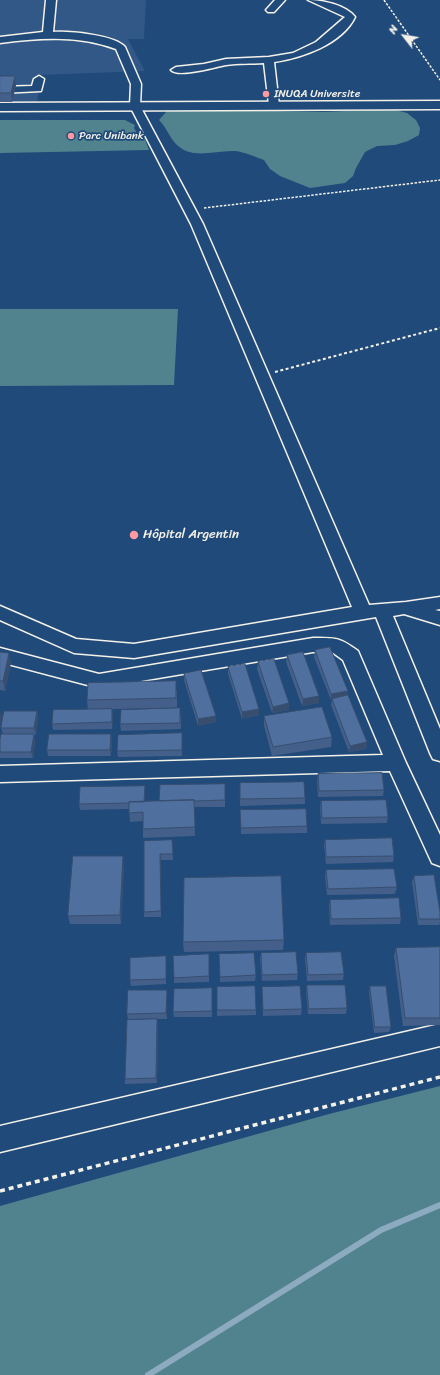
<!DOCTYPE html>
<meta charset="utf-8">
<style>
body{margin:0}
#map{position:relative;width:440px;height:1375px;overflow:hidden;background:#1f4a7a;font-family:Sriracha,sans-serif}
canvas{display:block}
.north{position:absolute;left:384px;top:16px;width:40px;height:40px;-webkit-text-stroke:3px #1f4a7a;paint-order:stroke;rotate:301deg;font-size:11px;font-weight:700;line-height:16px;text-align:center;color:#f4f1e8}
.north::after{content:'';display:block;margin:auto;width:14px;height:18px;background:#f4f1e8;clip-path:polygon(50% 0,100% 100%,50% 72%,0 100%)}
</style>
<div id="map">
<canvas width="440" height="1375"></canvas>
<div class="north">N</div>
</div>
<script>
const g = document.querySelector('canvas').getContext('2d');
g.lineJoin = 'round';
function paint(path, color) {
  g.fillStyle = color;
  g.fill(path, 'evenodd');
}
function trace(path, color, width, dash) {
  g.strokeStyle = color;
  g.lineWidth = width;
  g.lineCap = dash ? 'butt' : 'round';
  g.setLineDash(dash || []);
  g.stroke(path);
}
function drawText(font, color, halo, rows, align = 'center') {
  g.font = font + ' Sriracha,sans-serif';
  g.lineWidth = 3.5;
  g.setLineDash([]);
  g.textBaseline = 'middle';
  g.strokeStyle = halo;
  g.fillStyle = color;
  for (const [text, x, y, turn = 0] of rows) {
    g.save();
    g.translate(x, y);
    g.rotate((+turn || 0) * Math.PI / 180);
    g.textAlign = isNaN(turn) ? turn : align;
    if (halo) g.strokeText(text, 0, 0);
    g.fillText(text, 0, 0);
    g.restore();
  }
}
const built = new Path2D(`
 M 0,0 L 146,0 L 144,39 L 128,39 L 145,71 L 41,75 L 37,103 L 0,103 Z`);
const green = new Path2D(`
 M 184,109 L 323,112 L 392,109 L 407,113 L 416,120 L 420,128 L 419,135 L 408,141 L 395,145 L 377,146 L 365,152 L 356,168 L 353,176 L 345,183 L 310,188 L 280,176 L 270,169 L 264,160 C 255,157 245,152 235,151 C 214,150 191,161 175,143 C 169,136 166,127 159,120 L 167,111 Z
 M 0,120 L 125,120 L 135,125 L 134,128 L 137,133 L 144,137 L 149,150 L 0,153 Z
 M 0,309 L 178,309 L 174,385 L 0,386 Z
 M 440,1086 L 440,1375 L 0,1375 L 0,1206 L 329,1114 Z`);
const stream = new Path2D(`
 M 148,1375 L 381,1230 L 440,1205`);
const pathFar2 = new Path2D(`
 M 384,0 L 440,80
 M 204,208 L 440,180`);
const pathFar1 = new Path2D(`
 M 275,372 L 440,328`);
const path = new Path2D(`
 M 0,1191 L 440,1077`);
const minor = new Path2D(`
 M 46,0 L 56,0 L 53,32 C 69,31 115,35 125,47 L 141,84 L 140,106 L 203,224 L 369,605 L 406,602 L 440,597 L 440,609 L 435,610 L 440,611 L 440,625 L 404,614 L 393,616 L 440,729 L 440,761 L 433,759 L 430,753 L 376,617 L 134,658 L 74,653 L 0,620 L 0,606 L 76,639 L 134,644 L 352,607 L 191,224 L 130,106 L 131,84 L 116,49 C 77,35 40,38 0,43 L 0,37 L 43,32 Z
 M 275,0 L 285,0 L 274,12 L 268,12 L 266,10 Z
 M 308,0 C 322,0 346,5 355,17 C 342,44 302,58 274,62 L 279,105 L 278,107 L 270,107 L 269,105 L 264,63 C 252,64 238,63 226,65 C 215,67 178,78 171,70 L 176,67 L 204,64 L 226,59 L 269,57 L 293,53 L 316,42 L 345,17 Z
 M 39,76 L 44,79 L 41,91 L 0,93 L 0,87 L 32,86 L 34,79 Z
 M 313,638 C 336,638 339,637 358,651 L 406,763 L 440,835 L 440,866 L 432,863 L 390,771 L 0,782 L 0,766 L 383,755 L 343,660 L 332,652 L 313,652 L 99,688 L 0,662 L 0,648 L 99,674 Z
 M 440,1024 L 440,1046 L 0,1152 L 0,1126 Z`);
const major = new Path2D(`
 M 440,101 L 440,109 L 0,111 L 0,103 Z`);
const wall = new Path2D(`
 M 0,76 L 15,76 L 16,85 L 12,102 L 0,102 Z
 M 315,650 L 348,691 L 347,696 L 367,742 L 366,749 L 349,752 L 331,705 L 332,700 L 331,700 L 314,657 Z
 M 0,652 L 11,662 L 5,691 L 0,690 Z
 M 287,655 L 319,696 L 319,703 L 302,706 L 286,662 Z
 M 258,662 L 289,710 L 272,713 L 257,669 Z
 M 228,667 L 259,715 L 242,719 L 228,674 Z
 M 184,674 L 216,722 L 198,726 L 184,680 Z
 M 177,690 L 177,708 L 112,709 L 113,716 L 112,729 L 53,730 L 52,724 L 88,710 L 87,700 Z
 M 37,711 L 38,718 L 36,735 L 34,735 L 35,741 L 33,758 L 0,758 L 0,739 L 3,734 L 1,728 Z
 M 181,715 L 181,729 L 121,731 L 120,724 Z
 M 264,716 L 332,737 L 331,747 L 272,756 L 264,726 Z
 M 182,733 L 182,756 L 118,757 L 117,751 Z
 M 112,741 L 111,756 L 48,756 L 47,750 Z
 M 318,774 L 384,790 L 383,796 L 318,797 L 317,781 Z
 M 240,783 L 305,798 L 305,804 L 240,806 Z
 M 225,784 L 225,807 L 194,807 L 195,836 L 143,838 L 143,821 L 130,822 L 129,809 L 80,810 L 79,804 L 145,792 L 145,802 L 159,801 Z
 M 321,801 L 388,817 L 387,823 L 321,824 L 320,807 Z
 M 240,810 L 307,826 L 307,833 L 241,834 Z
 M 172,840 L 173,860 L 161,860 L 161,917 L 144,917 L 144,841 Z
 M 325,840 L 394,856 L 393,862 L 326,864 L 324,846 Z
 M 124,864 L 121,924 L 70,924 L 68,916 Z
 M 326,870 L 397,887 L 395,894 L 327,895 L 325,876 Z
 M 414,876 L 440,912 L 440,923 L 439,925 L 418,925 L 412,882 Z
 M 330,900 L 401,918 L 400,924 L 330,925 L 329,906 Z
 M 284,940 L 283,950 L 184,952 L 183,942 Z
 M 440,947 L 440,1025 L 403,1026 L 394,956 L 396,948 Z
 M 261,953 L 298,974 L 297,980 L 262,981 L 260,959 Z
 M 306,953 L 344,974 L 343,980 L 307,981 L 305,959 Z
 M 209,954 L 209,982 L 174,983 L 174,978 Z
 M 219,954 L 256,975 L 255,981 L 220,982 Z
 M 166,962 L 166,984 L 131,986 L 130,980 Z
 M 307,985 L 347,1008 L 346,1014 L 308,1014 L 306,991 Z
 M 370,986 L 391,1027 L 389,1032 L 374,1033 L 369,992 Z
 M 217,987 L 256,1010 L 256,1015 L 217,1016 Z
 M 262,987 L 302,1009 L 301,1015 L 263,1016 Z
 M 212,988 L 212,1017 L 174,1017 L 173,1012 Z
 M 167,995 L 167,1019 L 128,1019 L 127,1014 Z
 M 157,1019 L 158,1024 L 157,1083 L 125,1084 L 125,1079 Z`);
const shadedWall = new Path2D(`
 M 15,76 L 16,85 L 12,102 L 11,93 Z
 M 9,653 L 11,662 L 5,691 L 3,681 Z
 M 348,691 L 347,697 L 332,699 L 332,700 L 331,700 L 331,694 Z
 M 319,696 L 319,703 L 302,706 L 303,699 Z
 M 289,703 L 289,710 L 272,713 L 273,707 Z
 M 112,709 L 113,716 L 112,729 Z
 M 259,709 L 259,715 L 242,719 L 242,712 Z
 M 0,711 L 2,717 L 0,727 Z
 M 37,711 L 38,718 L 36,735 L 34,728 Z
 M 216,716 L 216,722 L 198,726 L 198,719 Z
 M 34,734 L 35,741 L 33,758 L 31,752 Z
 M 111,734 L 112,741 L 111,756 L 110,750 Z
 M 367,742 L 366,749 L 349,752 L 350,746 Z
 M 145,786 L 145,809 L 144,802 Z
 M 160,854 L 161,860 L 161,917 L 161,911 Z
 M 123,856 L 124,864 L 121,924 L 120,915 Z
 M 167,990 L 167,1019 L 166,1013 Z
 M 157,1019 L 158,1024 L 157,1083 L 156,1078 Z`);
const building = new Path2D(`
 M 0,76 L 15,76 L 11,93 L 0,93 Z
 M 330,647 L 348,691 L 331,694 L 315,650 Z
 M 0,652 L 9,653 L 3,681 L 0,681 Z
 M 303,652 L 319,696 L 303,699 L 287,655 Z
 M 274,659 L 289,703 L 273,707 L 258,662 Z
 M 245,664 L 259,709 L 242,712 L 228,667 Z
 M 201,670 L 216,716 L 198,719 L 184,674 Z
 M 176,681 L 176,698 L 87,700 L 88,683 Z
 M 348,695 L 367,742 L 350,746 L 332,699 Z
 M 322,707 L 332,737 L 273,747 L 264,716 Z
 M 180,708 L 180,723 L 120,724 L 121,710 Z
 M 112,709 L 112,722 L 52,724 L 53,710 Z
 M 4,711 L 37,711 L 34,728 L 1,728 Z
 M 182,733 L 182,750 L 117,751 L 118,735 Z
 M 1,734 L 34,734 L 31,752 L 0,752 L 0,739 Z
 M 49,734 L 111,734 L 110,750 L 47,750 Z
 M 382,773 L 384,790 L 319,791 L 318,774 Z
 M 304,782 L 305,798 L 240,799 L 240,783 Z
 M 225,784 L 225,800 L 194,801 L 194,800 L 159,801 L 160,785 Z
 M 145,786 L 144,802 L 129,802 L 129,803 L 79,804 L 80,787 Z
 M 194,800 L 195,827 L 143,829 L 143,812 L 129,813 L 129,802 Z
 M 386,800 L 388,817 L 322,818 L 321,801 Z
 M 306,809 L 307,826 L 241,828 L 240,810 Z
 M 392,838 L 394,856 L 326,857 L 325,840 Z
 M 172,840 L 173,854 L 160,854 L 161,911 L 144,912 L 144,841 Z
 M 73,856 L 123,856 L 120,915 L 68,916 Z
 M 394,869 L 397,887 L 328,889 L 326,870 Z
 M 434,875 L 440,912 L 440,919 L 419,919 L 414,876 Z
 M 281,876 L 284,940 L 183,942 L 184,878 Z
 M 399,898 L 401,918 L 331,919 L 330,900 Z
 M 440,947 L 440,1018 L 405,1018 L 396,948 Z
 M 296,952 L 298,974 L 262,975 L 261,953 Z
 M 341,952 L 344,974 L 308,975 L 306,953 Z
 M 254,953 L 256,975 L 220,977 L 219,954 Z
 M 209,954 L 209,976 L 174,978 L 173,956 Z
 M 166,956 L 166,979 L 130,980 L 130,958 Z
 M 307,985 L 345,985 L 347,1008 L 309,1009 Z
 M 255,986 L 256,1010 L 217,1010 L 217,987 Z
 M 300,986 L 302,1009 L 263,1010 L 262,987 Z
 M 370,986 L 386,986 L 391,1027 L 375,1027 Z
 M 212,988 L 212,1011 L 173,1012 L 174,989 Z
 M 128,990 L 167,990 L 166,1013 L 127,1014 Z
 M 157,1019 L 156,1078 L 125,1079 L 127,1020 Z`);
const markers = [
 [266,94,4,"#ff9aa2"],
 [71,136,4,"#ff9aa2"],
 [134,535,5,"#ff9aa2"]
];
const farPoinames = [
 ["INUQA Universite",274,94],
 ["Parc Unibank",79,136]
];
const poiNames = [
 ["Hôpital Argentin",143,535]
];
paint(built, '#315887');
paint(green, '#51838f');
trace(stream, '#8dabc0', 6);
trace(minor, '#f4f1e8', 3);
trace(major, '#f4f1e8', 3);
trace(pathFar2, '#f4f1e8', 1.5, [2.5, 1.5]);
trace(pathFar1, '#f4f1e8', 2, [3, 2.5]);
trace(path, '#f4f1e8', 3.5, [5, 4]);
paint(minor, '#1f4a7a');
paint(major, '#1f4a7a');
paint(wall, '#445f89');
paint(shadedWall, '#374e6f');
paint(building, '#4f6f9f');
trace(building, '#374e6f', 1);
for (const [x, y, r, color] of markers) {
  const dot = new Path2D();
  dot.arc(x, y, r, 0, 2 * Math.PI);
  g.fillStyle = color;
  g.fill(dot);
  trace(dot, '#1f4a7a', 1.5);
}
drawText('11px', '#f4f1e8', '#1f4a7a', farPoinames, 'left');
drawText('13px', '#f4f1e8', '#1f4a7a', poiNames, 'left');
</script>
